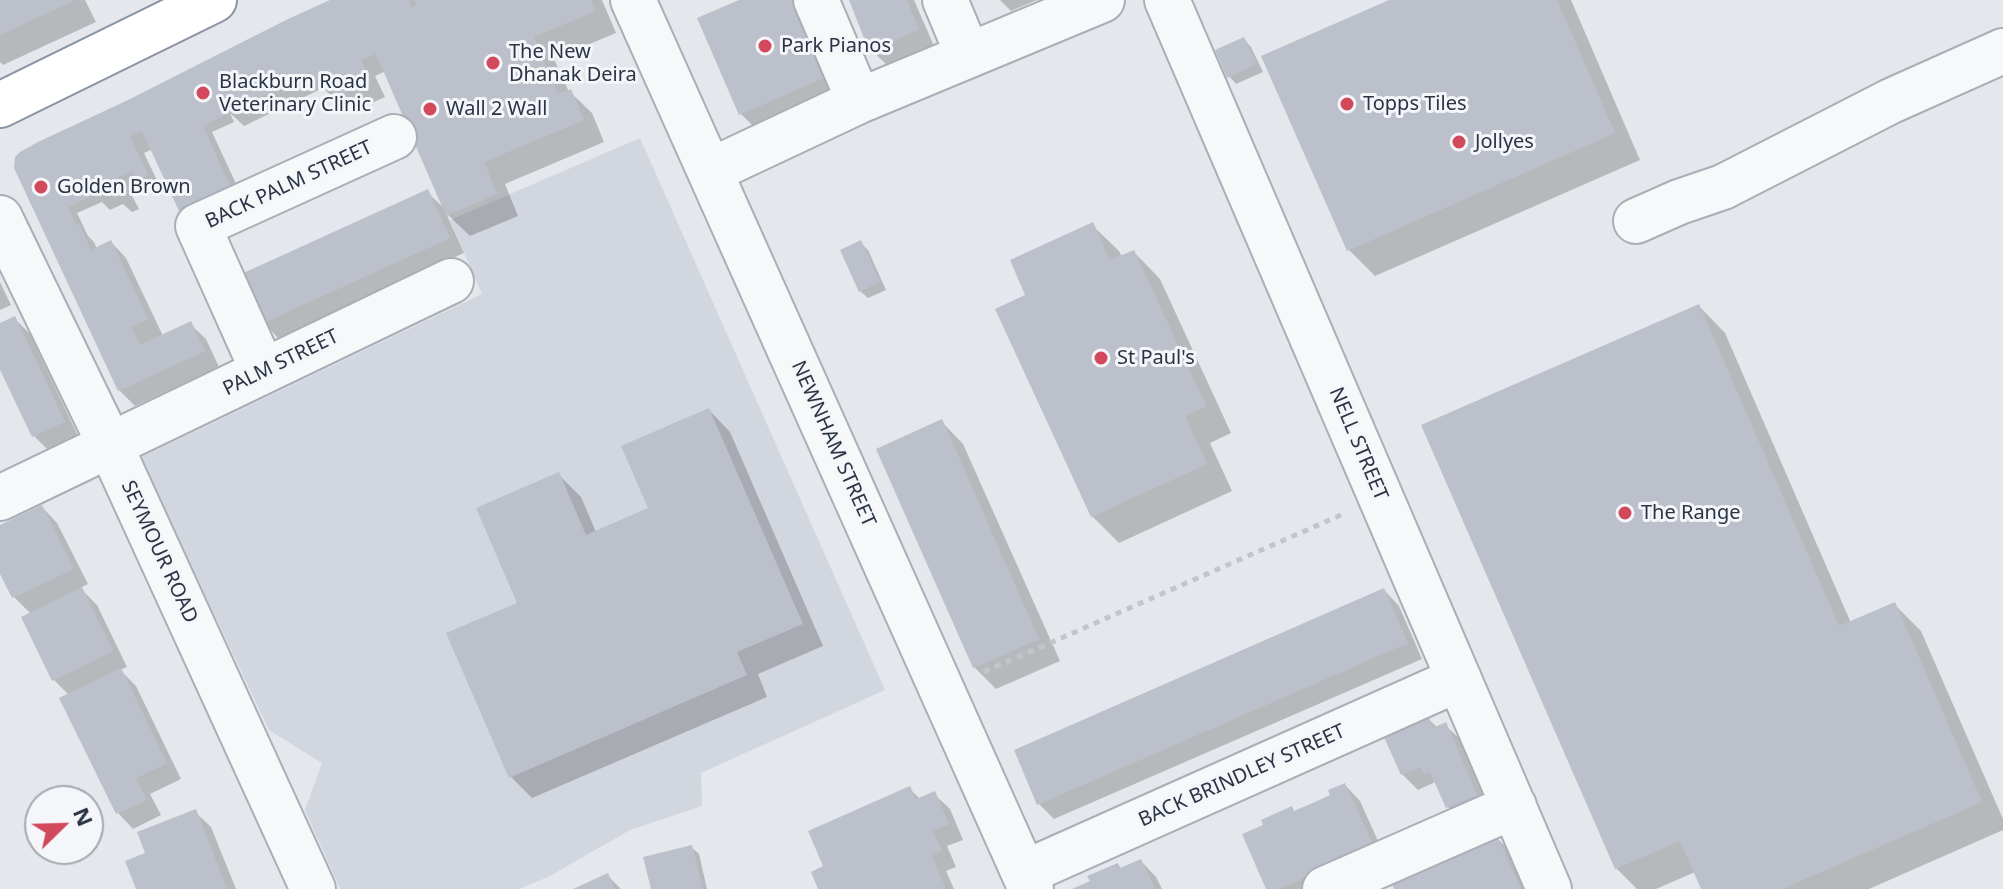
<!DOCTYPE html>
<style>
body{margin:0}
#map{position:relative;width:2003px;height:889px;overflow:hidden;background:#e4e7ec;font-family:"Noto Sans",sans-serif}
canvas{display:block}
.north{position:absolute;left:24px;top:785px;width:80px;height:80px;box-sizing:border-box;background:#f4f6f9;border:2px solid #a4a8b1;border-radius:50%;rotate:67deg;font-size:22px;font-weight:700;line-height:32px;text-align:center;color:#2b3445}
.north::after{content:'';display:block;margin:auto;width:28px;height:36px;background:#d1495b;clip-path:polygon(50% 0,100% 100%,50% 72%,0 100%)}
</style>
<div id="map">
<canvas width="2003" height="889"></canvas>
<div class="north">N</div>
</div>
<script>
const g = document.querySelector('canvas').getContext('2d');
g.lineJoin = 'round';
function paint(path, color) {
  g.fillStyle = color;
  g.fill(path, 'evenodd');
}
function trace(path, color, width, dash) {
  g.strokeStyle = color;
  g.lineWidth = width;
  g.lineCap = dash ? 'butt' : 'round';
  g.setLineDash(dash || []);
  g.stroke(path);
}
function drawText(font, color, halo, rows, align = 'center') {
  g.font = font + ' "Noto Sans",sans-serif';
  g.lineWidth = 6;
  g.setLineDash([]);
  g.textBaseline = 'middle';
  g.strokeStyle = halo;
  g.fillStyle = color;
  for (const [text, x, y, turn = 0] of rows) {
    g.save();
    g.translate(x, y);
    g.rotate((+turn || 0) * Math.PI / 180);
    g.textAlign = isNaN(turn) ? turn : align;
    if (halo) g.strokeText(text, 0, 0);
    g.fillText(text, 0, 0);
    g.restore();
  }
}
const built = new Path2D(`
 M 640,138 L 885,690 L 701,773 L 702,806 L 630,830 L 548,877 L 519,889 L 340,889 L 305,810 L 322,763 L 269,730 L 140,458 L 482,294 L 450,220 Z`);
const shadow = new Path2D(`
 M 0,0 L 85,0 L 96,22 L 3,65 L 0,62 Z
 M 336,0 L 602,0 L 616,33 L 554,59 L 569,92 L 570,92 L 592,113 L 604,142 L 505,184 L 518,216 L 470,236 L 446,213 L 464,253 L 278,338 L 263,322 L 427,192 L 446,210 L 386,71 L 375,76 L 385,97 L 352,112 L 336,94 L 331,96 L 323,88 L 244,126 L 230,113 L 234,122 L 212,132 L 245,203 L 197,225 L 181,210 L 153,149 L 144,153 L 162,191 L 154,194 L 146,187 L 131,194 L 139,209 L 132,212 L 123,204 L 110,210 L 102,202 L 77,213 L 88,236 L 94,242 L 97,249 L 111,242 L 126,258 L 163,336 L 190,324 L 206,339 L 219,367 L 135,406 L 119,390 L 16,168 ZM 117,181 L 119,185 L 98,195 L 98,190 Z
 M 744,0 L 854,96 L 763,136 L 741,114 Z
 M 850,0 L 914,0 L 934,46 L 887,65 L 871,50 Z
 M 1000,0 L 1037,0 L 1011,11 Z
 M 1394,0 L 1571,0 L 1640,160 L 1375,276 L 1349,250 Z
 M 1244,39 L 1251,47 L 1263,72 L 1236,84 L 1229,76 Z
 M 1092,225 L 1119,251 L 1122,257 L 1134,252 L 1160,279 L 1231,433 L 1210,443 L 1232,491 L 1119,543 L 1092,516 L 1028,296 Z
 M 861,243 L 868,250 L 886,290 L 868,298 L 860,291 Z
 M 0,282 L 11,305 L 0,310 Z
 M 1699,306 L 1725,333 L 1851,623 L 1894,604 L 1921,631 L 2003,819 L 2003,830 L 1869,889 L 1703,889 L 1695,872 L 1656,889 L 1637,889 L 1616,868 Z
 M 14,318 L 30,334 L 79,438 L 50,452 L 34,436 L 0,365 L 0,325 Z
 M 709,410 L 730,432 L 823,646 L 758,674 L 767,697 L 532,798 L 510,776 L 519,604 L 559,475 L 581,497 L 596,532 L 650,509 Z
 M 942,422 L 963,444 L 1060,661 L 996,689 L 974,667 Z
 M 42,507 L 57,523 L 88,584 L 80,588 L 97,605 L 127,667 L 120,670 L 136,686 L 181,779 L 150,794 L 161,815 L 133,829 L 118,813 L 62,699 L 69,695 L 54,680 L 31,614 L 14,597 L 0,569 L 0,528 Z
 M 1384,590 L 1399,606 L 1422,659 L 1054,819 L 1039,804 Z
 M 1427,718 L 1438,728 L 1445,725 L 1461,740 L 1491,810 L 1463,823 L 1448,807 L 1435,782 L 1418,790 L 1402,774 Z
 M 1345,785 L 1360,801 L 1388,863 L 1329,889 L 1268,889 L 1295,813 L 1333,796 Z
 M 910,789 L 920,799 L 934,794 L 950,809 L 963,840 L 947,846 L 956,867 L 946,871 L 954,889 L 821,889 L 826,867 Z
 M 195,812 L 211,827 L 236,889 L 138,889 L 148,854 Z
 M 1497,838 L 1512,853 L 1528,889 L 1396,889 Z
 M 691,847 L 699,854 L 707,889 L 653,889 Z
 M 1141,861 L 1156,877 L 1162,889 L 1077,889 L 1118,865 L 1122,869 Z
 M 607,875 L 621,889 L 578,889 Z`);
const building = new Path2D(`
 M 0,0 L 75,0 L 0,35 Z
 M 330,0 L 409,0 L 412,7 L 416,5 L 415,0 L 591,0 L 595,11 L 534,37 L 558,94 L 571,89 L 584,120 L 484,162 L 497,194 L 446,216 L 376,54 L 361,60 L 371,81 L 335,97 L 326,76 L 314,82 L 310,72 L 203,126 L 231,188 L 179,211 L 142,131 L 130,137 L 148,175 L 137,180 L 132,171 L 117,178 L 125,193 L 114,198 L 109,187 L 68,207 L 76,225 L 79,224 L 91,250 L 111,240 L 148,319 L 131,327 L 140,345 L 191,321 L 205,351 L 118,391 L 14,168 L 15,157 L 20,152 L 38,142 L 128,100 L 286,20 Z
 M 739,0 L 801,0 L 833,74 L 739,115 L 697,18 Z
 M 849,0 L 907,0 L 919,30 L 869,51 Z
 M 1389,0 L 1557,0 L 1615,133 L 1347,251 L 1261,56 Z
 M 1244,37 L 1257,64 L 1227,78 L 1215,50 Z
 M 428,189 L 450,238 L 261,324 L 239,275 Z
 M 1093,222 L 1110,260 L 1134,250 L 1206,406 L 1185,416 L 1207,464 L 1091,517 L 995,309 L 1025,295 L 1010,260 Z
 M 861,240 L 880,282 L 859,292 L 840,250 Z
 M 1699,304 L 1839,626 L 1895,602 L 1982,802 L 1782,889 L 1701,889 L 1680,841 L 1615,869 L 1421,425 Z
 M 15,316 L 65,422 L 32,437 L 0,370 L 0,323 Z
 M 709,408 L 803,624 L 737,652 L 747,675 L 509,778 L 446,633 L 517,603 L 476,508 L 559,472 L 586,535 L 648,508 L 621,446 Z
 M 942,419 L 1039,639 L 973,668 L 876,449 Z
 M 42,505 L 74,569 L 12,598 L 0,574 L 0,525 Z
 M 82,587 L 113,651 L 52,681 L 21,617 Z
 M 1384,588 L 1408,643 L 1037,805 L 1014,750 Z
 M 121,668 L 167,763 L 136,778 L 147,800 L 116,814 L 59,698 Z
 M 1428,715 L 1433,728 L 1446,722 L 1477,795 L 1446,808 L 1430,772 L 1425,774 L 1421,767 L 1401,775 L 1383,735 Z
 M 1345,783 L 1374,847 L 1279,889 L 1266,889 L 1242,834 L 1263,825 L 1261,820 L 1292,806 L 1294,811 L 1315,802 L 1330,795 L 1328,790 Z
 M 910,786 L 916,799 L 935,791 L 949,824 L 933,831 L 942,851 L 932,856 L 946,889 L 818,889 L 811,872 L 823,866 L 808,831 Z
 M 196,809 L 227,889 L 136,889 L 125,861 L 145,853 L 137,832 Z
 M 1497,836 L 1521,889 L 1394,889 L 1391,882 Z
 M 692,845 L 703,889 L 651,889 L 643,857 Z
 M 1141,859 L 1155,889 L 1072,889 L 1090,881 L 1087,876 L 1118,863 L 1120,868 Z
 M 608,873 L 615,889 L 573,889 Z`);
const path = new Path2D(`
 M 984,672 L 1341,515`);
const minor = new Path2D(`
 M 633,0 L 1031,889
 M 816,0 L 859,101
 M 945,0 L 968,55
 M 1167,0 L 1549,889
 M 710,171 L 859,101 L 1102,0
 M 0,218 L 110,445 L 313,889
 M 1636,221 L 1679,202 L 1723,187 L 1891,101 L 2003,51
 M 263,371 L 198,226 L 394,137
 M 0,498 L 451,281
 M 1024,873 L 1459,679
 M 1325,889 L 1514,806`);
const highway = new Path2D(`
 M 0,105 L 214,0`);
const markers = [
 [765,46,8,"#d1495b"],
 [493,63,8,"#d1495b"],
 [203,93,8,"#d1495b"],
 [1347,104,8,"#d1495b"],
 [430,109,8,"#d1495b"],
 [1459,142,8,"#d1495b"],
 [41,187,8,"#d1495b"],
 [1101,358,8,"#d1495b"],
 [1625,513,8,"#d1495b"]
];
const poiNames = [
 ["Park Pianos",781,46],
 ["The New",509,52],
 ["Dhanak Deira",509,75],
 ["Blackburn Road",219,82],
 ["Veterinary Clinic",219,105],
 ["Topps Tiles",1363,104],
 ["Wall 2 Wall",446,109],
 ["Jollyes",1475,142],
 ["Golden Brown",57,187],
 ["St Paul's",1117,358],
 ["The Range",1641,513]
];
const streetNames = [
 ["BACK PALM STREET",289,185,-25],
 ["PALM STREET",281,363,-26],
 ["NEWNHAM STREET",833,444,66],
 ["NELL STREET",1358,444,67],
 ["SEYMOUR ROAD",159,552,65],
 ["BACK BRINDLEY STREET",1242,776,-24]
];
paint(built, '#d2d6de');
paint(shadow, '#0003');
paint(building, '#bbc0ca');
trace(minor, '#a9aeb7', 48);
trace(highway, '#8b94a3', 48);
trace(path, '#c2c5cb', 5, [6, 6]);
trace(minor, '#f7f8fa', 44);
trace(highway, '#fff', 44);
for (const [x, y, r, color] of markers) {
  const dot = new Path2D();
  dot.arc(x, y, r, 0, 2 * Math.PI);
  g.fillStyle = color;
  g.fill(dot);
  trace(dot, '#f4f6f9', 3);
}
drawText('20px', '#2b3445', '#f4f6f9', poiNames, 'left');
drawText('20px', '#2b3445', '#f4f6f9', streetNames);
</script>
